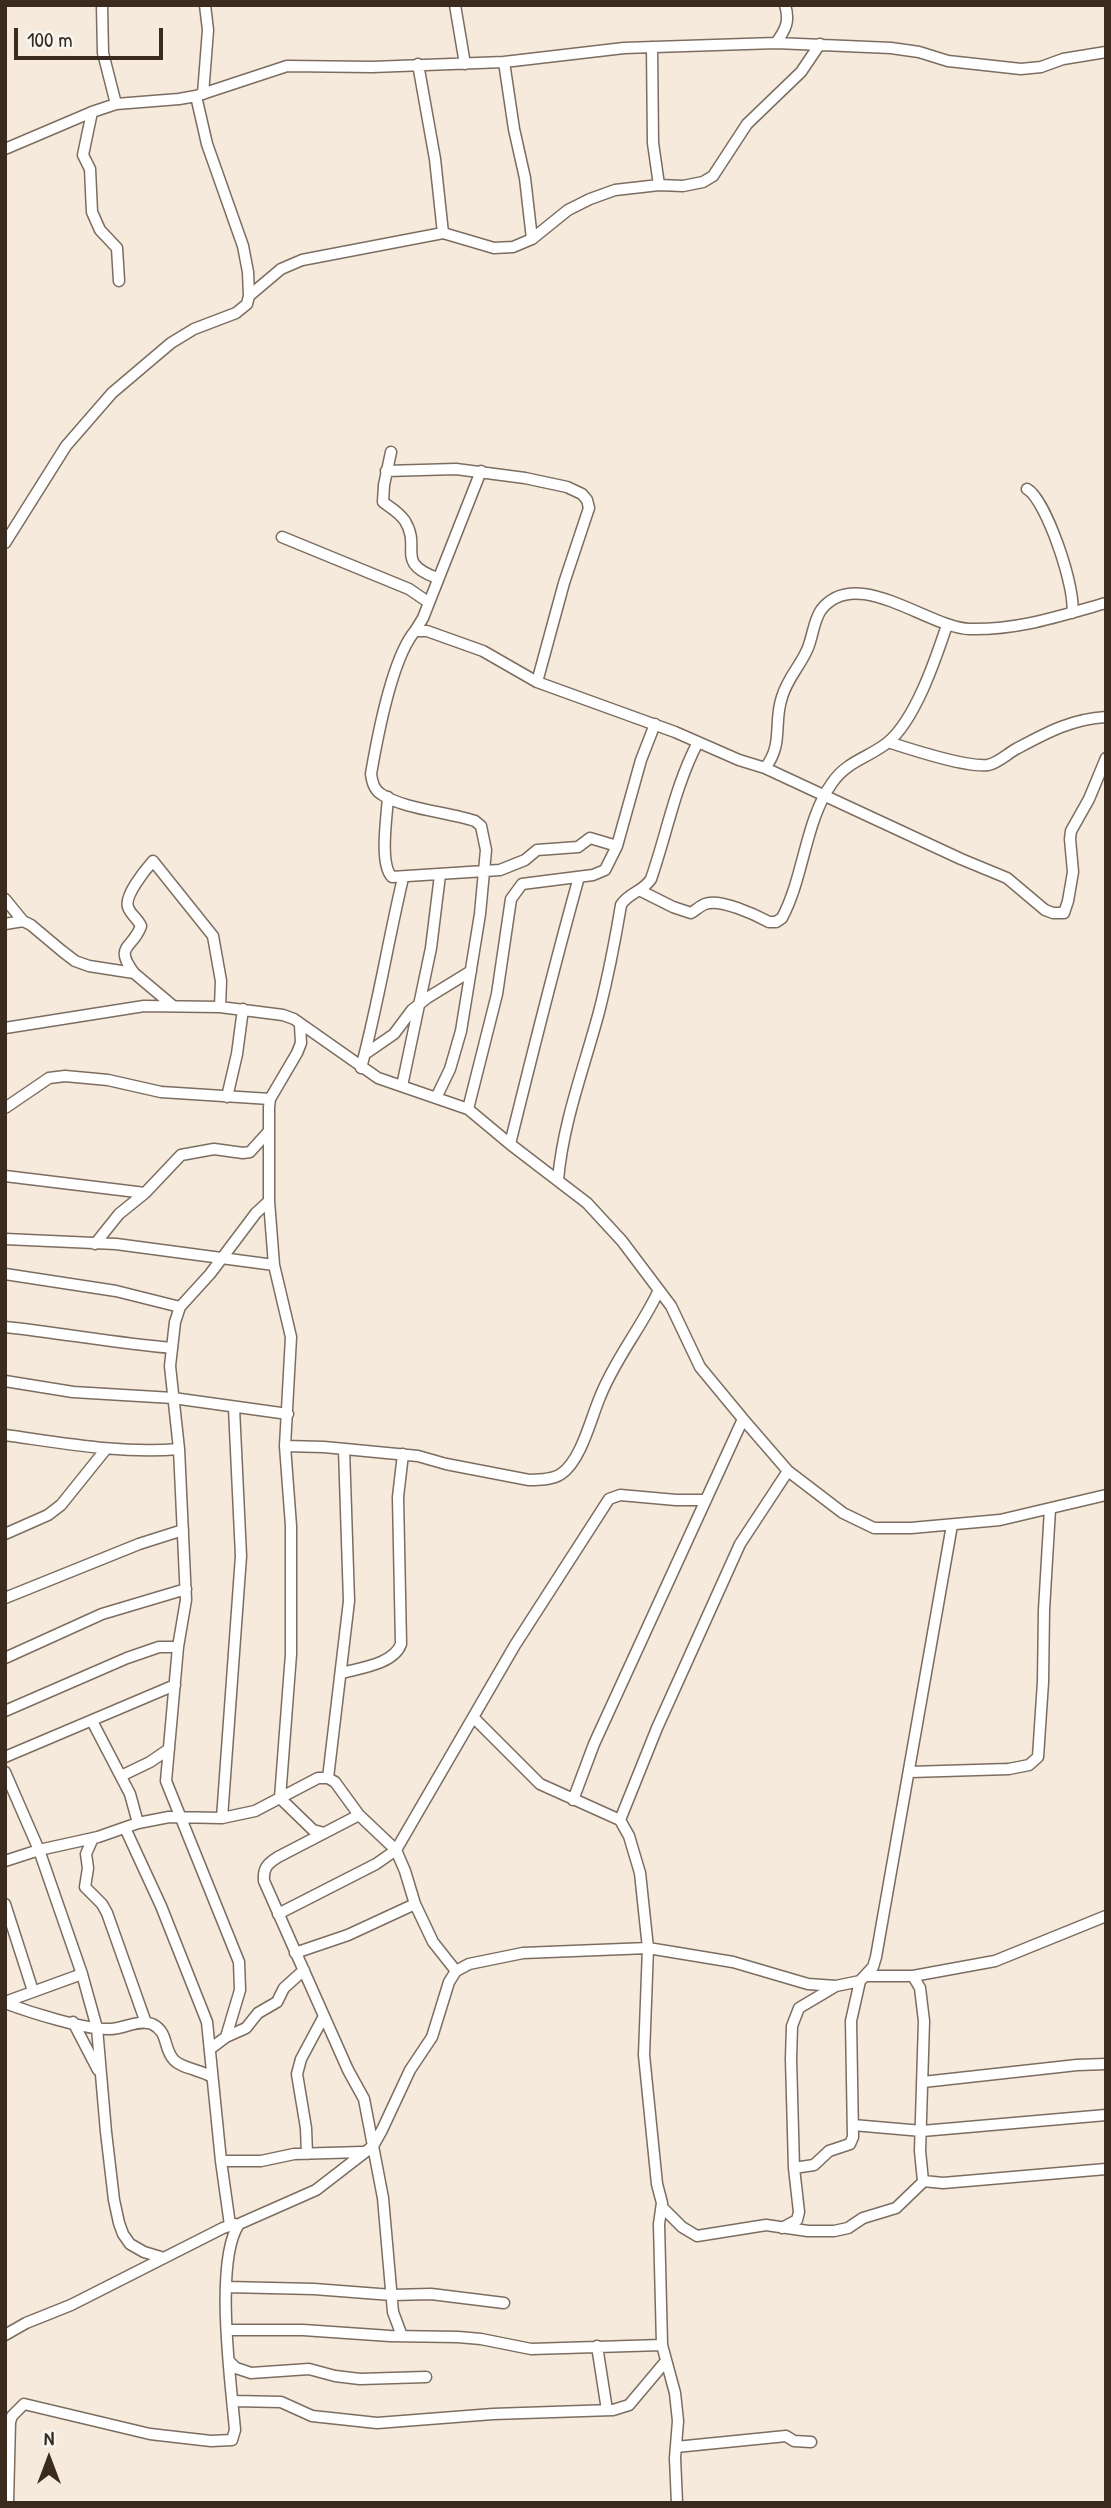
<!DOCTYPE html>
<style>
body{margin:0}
#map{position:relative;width:1111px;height:2508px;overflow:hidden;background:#f5eadb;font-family:"Patrick Hand",sans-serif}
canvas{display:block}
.frame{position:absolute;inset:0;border:7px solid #3b2a1e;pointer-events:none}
.north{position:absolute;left:14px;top:2424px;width:70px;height:70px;-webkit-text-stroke:5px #f6f6f2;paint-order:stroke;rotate:0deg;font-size:19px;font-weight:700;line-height:28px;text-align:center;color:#3b2a1e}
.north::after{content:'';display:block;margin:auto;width:24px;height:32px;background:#3b2a1e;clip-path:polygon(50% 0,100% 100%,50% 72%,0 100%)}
.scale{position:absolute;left:14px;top:28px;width:149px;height:32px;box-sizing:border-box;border:4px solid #3b2a1e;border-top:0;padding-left:9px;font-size:21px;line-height:24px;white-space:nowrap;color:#3b2a1e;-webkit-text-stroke:5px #f6f6f2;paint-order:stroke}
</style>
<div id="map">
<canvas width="1111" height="2508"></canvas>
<div class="frame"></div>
<div class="north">N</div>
<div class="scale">100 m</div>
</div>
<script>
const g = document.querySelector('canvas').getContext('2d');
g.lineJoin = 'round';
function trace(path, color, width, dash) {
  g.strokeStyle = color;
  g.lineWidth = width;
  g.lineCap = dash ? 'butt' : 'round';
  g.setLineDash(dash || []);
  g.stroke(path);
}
const street = new Path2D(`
 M 102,5 L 103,53 L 116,104
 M 455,5 L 465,64
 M 776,43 C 786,29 790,21 785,5
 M 652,47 L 653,143 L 659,185
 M 504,62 L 514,129 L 525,178 L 532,239
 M 418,64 L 435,159 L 443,233
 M 203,94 L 208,30 L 205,5
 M 92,112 L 83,155 L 90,169 L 92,212 L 100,230 L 117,248 L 119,281
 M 5,149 L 92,112 L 116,104 L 179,99 L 196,96 L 287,66 L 372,67 L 504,62 L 624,48 L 776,43 L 891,48 L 919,52 L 948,61 L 1021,69 L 1041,67 L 1063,59 L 1106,52
 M 249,296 L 281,269 L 302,260 L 443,233 L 494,248 L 513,247 L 532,239 L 568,210 L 590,199 L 615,190 L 659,185 L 683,186 L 703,182 L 713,176 L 747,124 L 801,72 L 820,44
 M 391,452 L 384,485 L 383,502 C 391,508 399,512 405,521 C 422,549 394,562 437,578
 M 386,471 L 456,469 L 525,478 L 567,487 L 582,494 L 587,500 L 589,508 L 564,583 L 537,682
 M 1027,489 C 1046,499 1077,591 1072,613
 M 282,537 L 409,589 L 428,602
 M 5,543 L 66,446 L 112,393 L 171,343 L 194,329 L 236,313 L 247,304 L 249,296 L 248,272 L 243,246 L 207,144 L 196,96
 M 415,631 L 423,618 L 481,471
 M 888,742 C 910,749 967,768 988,765 C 998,763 1007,754 1016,749 C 1046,733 1071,719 1106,717
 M 765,768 L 961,859 L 1007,878 L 1045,910 L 1053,913 L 1064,913 L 1068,901 L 1073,872 L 1070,839 L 1071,831 L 1089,799 L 1106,758
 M 388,797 C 387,816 379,864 392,877 L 500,870 L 525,860 L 537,850 L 578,847 L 590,838 L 617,846
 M 641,891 L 673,907 L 691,913 C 696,910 700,906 705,904 C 720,898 756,915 769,922 L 776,922 L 782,918 C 804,877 805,821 832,783 C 847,761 868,758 887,743 C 915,721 936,658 947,625
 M 5,899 L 23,921
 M 5,924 L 23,921 L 31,925 L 62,951 L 75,961 L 89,966 L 134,973 L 172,1005
 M 134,973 C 113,945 133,949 141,926 C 138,919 130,914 128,907 C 124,896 145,870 153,861 L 213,936 L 221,981 L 220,1007
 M 300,1025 L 301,1043 L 297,1053 L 270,1099 L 269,1107 L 269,1201 L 274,1265 L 291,1337 L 285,1446 L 291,1526 L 291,1654 L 280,1798 L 313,1830 L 324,1833
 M 5,1028 L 144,1006 L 220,1007 L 283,1015 L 294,1019 L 378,1078 L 468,1109 L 510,1144 L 587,1203 L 622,1241 L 671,1306 L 700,1367 L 743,1419 L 788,1471 L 843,1513 L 874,1528 L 911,1528 L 1000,1520 L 1106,1495
 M 365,1054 L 394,1034 L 412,1010 L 427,998 L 471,971
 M 361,1068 C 378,1005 388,941 403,878
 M 402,1086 L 431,948 L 440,875
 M 227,1097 L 237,1054 L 243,1009
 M 436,1098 L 450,1069 L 461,1031 L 480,914 L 486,850 L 481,826 L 475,821 C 448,812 403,809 381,794 C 374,790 372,782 371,774 C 377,739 392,658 415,631 L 427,631 L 483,651 L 537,682 L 675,732 L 739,760 L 765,768 C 784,744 773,723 782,697 C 787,679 800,666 807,650 C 813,637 813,622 821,610 C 856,564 928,628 970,629 C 1019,630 1059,616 1106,603
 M 5,1108 L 49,1078 L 65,1076 L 108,1080 L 161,1092 L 270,1099
 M 468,1109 L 497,994 L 511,899 L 522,884 L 593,875 L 605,870 L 617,846 L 641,760 L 655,724
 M 510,1144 C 532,1055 554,966 579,877
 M 5,1176 L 145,1193
 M 558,1180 C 563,1122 584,1068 599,1012 C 608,977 615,941 621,905 C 629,892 643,892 651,879 C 667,833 675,786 698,742
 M 5,1239 L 116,1244 L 274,1265
 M 95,1244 L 119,1214 L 145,1193 L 181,1155 L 214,1149 L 243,1153 L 250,1152 L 269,1131
 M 5,1274 L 116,1291 L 180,1307
 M 5,1327 C 61,1333 116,1343 172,1348
 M 5,1381 L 73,1392 L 173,1398 L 288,1414
 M 5,1435 C 63,1443 121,1454 179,1449
 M 285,1446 L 324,1447 L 418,1456 L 446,1464 L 529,1480 C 538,1480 552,1480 561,1474 C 581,1461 591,1418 600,1397 C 615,1359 641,1328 658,1292
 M 5,1534 L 48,1515 L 61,1505 L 106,1449
 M 5,1598 L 139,1544 L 183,1530
 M 5,1658 L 102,1614 L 186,1589
 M 342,1673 C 360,1668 394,1664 401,1644 L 398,1497 L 403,1454
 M 5,1711 L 127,1658 L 159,1647 L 178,1647
 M 474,1718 L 540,1784 L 620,1820 L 629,1836 L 640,1873 L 648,1948 L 644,2055 L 657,2184 L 662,2203 L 659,2224 L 662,2345 L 675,2393 L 678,2421 L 675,2458 L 677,2503
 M 92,1721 L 130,1794 L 138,1823
 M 5,1757 L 175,1685
 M 5,1772 L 39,1850 L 82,1974 L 97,2028 L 106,2132 L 114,2200 L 119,2223 L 123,2234 L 130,2244 L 144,2252 L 164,2258
 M 910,1772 L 1009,1769 L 1029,1765 L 1038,1757 L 1043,1682 L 1044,1610 L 1050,1509
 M 121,1776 L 150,1762 L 169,1749
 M 328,1778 L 349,1601 L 344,1449
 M 573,1800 L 594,1744 L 743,1419
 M 359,1815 L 278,1857 C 267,1864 263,1868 264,1881 L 348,2070 L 364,2099 L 383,2198 L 393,2312 L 402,2336
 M 222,1818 L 241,1556 L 234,1408
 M 620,1820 L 657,1728 L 740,1544 L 788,1471
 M 125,1828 L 161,1906 L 207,2022 L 221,2161 L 230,2225
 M 93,1838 L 86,1854 L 88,1868 L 85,1887 L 102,1904 L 107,1913 L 146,2023
 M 5,1861 L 39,1850 L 98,1837 L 138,1823 L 169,1817 L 222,1818 L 255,1811 L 318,1778 L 328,1778 L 335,1782 L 359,1815 L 396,1850 L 405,1871 L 415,1904 L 433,1942 L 456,1971
 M 5,1904 L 33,1991
 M 278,1914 L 376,1864 L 396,1850 L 515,1645 L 609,1499 L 620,1495 L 676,1500 L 706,1500
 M 295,1953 L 348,1935 L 415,1904
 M 866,1976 L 913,1976 L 995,1961 L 1106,1916
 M 913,1976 L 920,1988 L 924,2021 L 920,2151 L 923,2181 L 943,2183 L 1106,2169
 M 5,2002 L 82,1974
 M 5,2003 C 29,2012 85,2030 110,2029 C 123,2029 139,2019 152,2024 C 169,2032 163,2049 174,2060 C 181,2068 201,2070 212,2077
 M 73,2022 L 98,2070
 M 226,2037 L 240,1990 L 239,1962 L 166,1781 L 178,1647 L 186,1600 L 179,1449 L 170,1366 L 175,1322 L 180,1307 L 210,1274 L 256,1213 L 269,1201
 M 210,2049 L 226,2037 L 246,2028 L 258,2013 L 277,2002 L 284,1988 L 304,1970
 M 923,2082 L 1077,2065 L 1106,2064
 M 853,2125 L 922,2131 L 1106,2115
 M 307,2154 L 306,2128 L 297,2074 L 301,2059 L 324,2016
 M 221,2161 L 261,2161 L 294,2154 L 362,2152
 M 794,2168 L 814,2165 L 829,2151 L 850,2144 L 853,2137 L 851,2021 L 860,1981
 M 662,2207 L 682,2227 L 697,2236 L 766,2225 L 808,2231 L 834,2231 L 848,2228 L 863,2218 L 896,2208 L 924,2181
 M 782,2228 L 797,2220 L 799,2212 L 794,2168 L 791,2059 L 792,2026 L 799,2008 L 836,1986
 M 227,2287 L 314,2289 L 392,2295 L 431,2294 L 504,2303
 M 227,2330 L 303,2330 L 390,2336 L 458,2337 L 481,2339 L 531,2349 L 662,2345
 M 5,2335 L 26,2323 L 71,2305 L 223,2228 L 235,2224
 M 597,2346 L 607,2410
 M 229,2361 L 236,2368 L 251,2373 L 309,2369 L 335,2376 L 360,2379 L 426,2377
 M 233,2401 L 281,2402 L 312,2416 L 377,2423 L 493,2414 L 613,2410 L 629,2405 L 666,2361
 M 676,2447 L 786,2436 L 794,2441 L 811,2442
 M 8,2503 L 10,2422 L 12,2416 L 24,2404 L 150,2434 L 211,2441 L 232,2440 L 235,2430 C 231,2383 214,2261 239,2224 L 316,2190 L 373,2146 L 382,2130 L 410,2070 L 432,2037 L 449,1982 L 456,1971 L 469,1964 L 523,1953 L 648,1948 L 733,1962 L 808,1984 L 836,1986 L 860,1981 L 873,1967 L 876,1957 L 952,1525`);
trace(street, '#7c6d60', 13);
trace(street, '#fff', 10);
</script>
